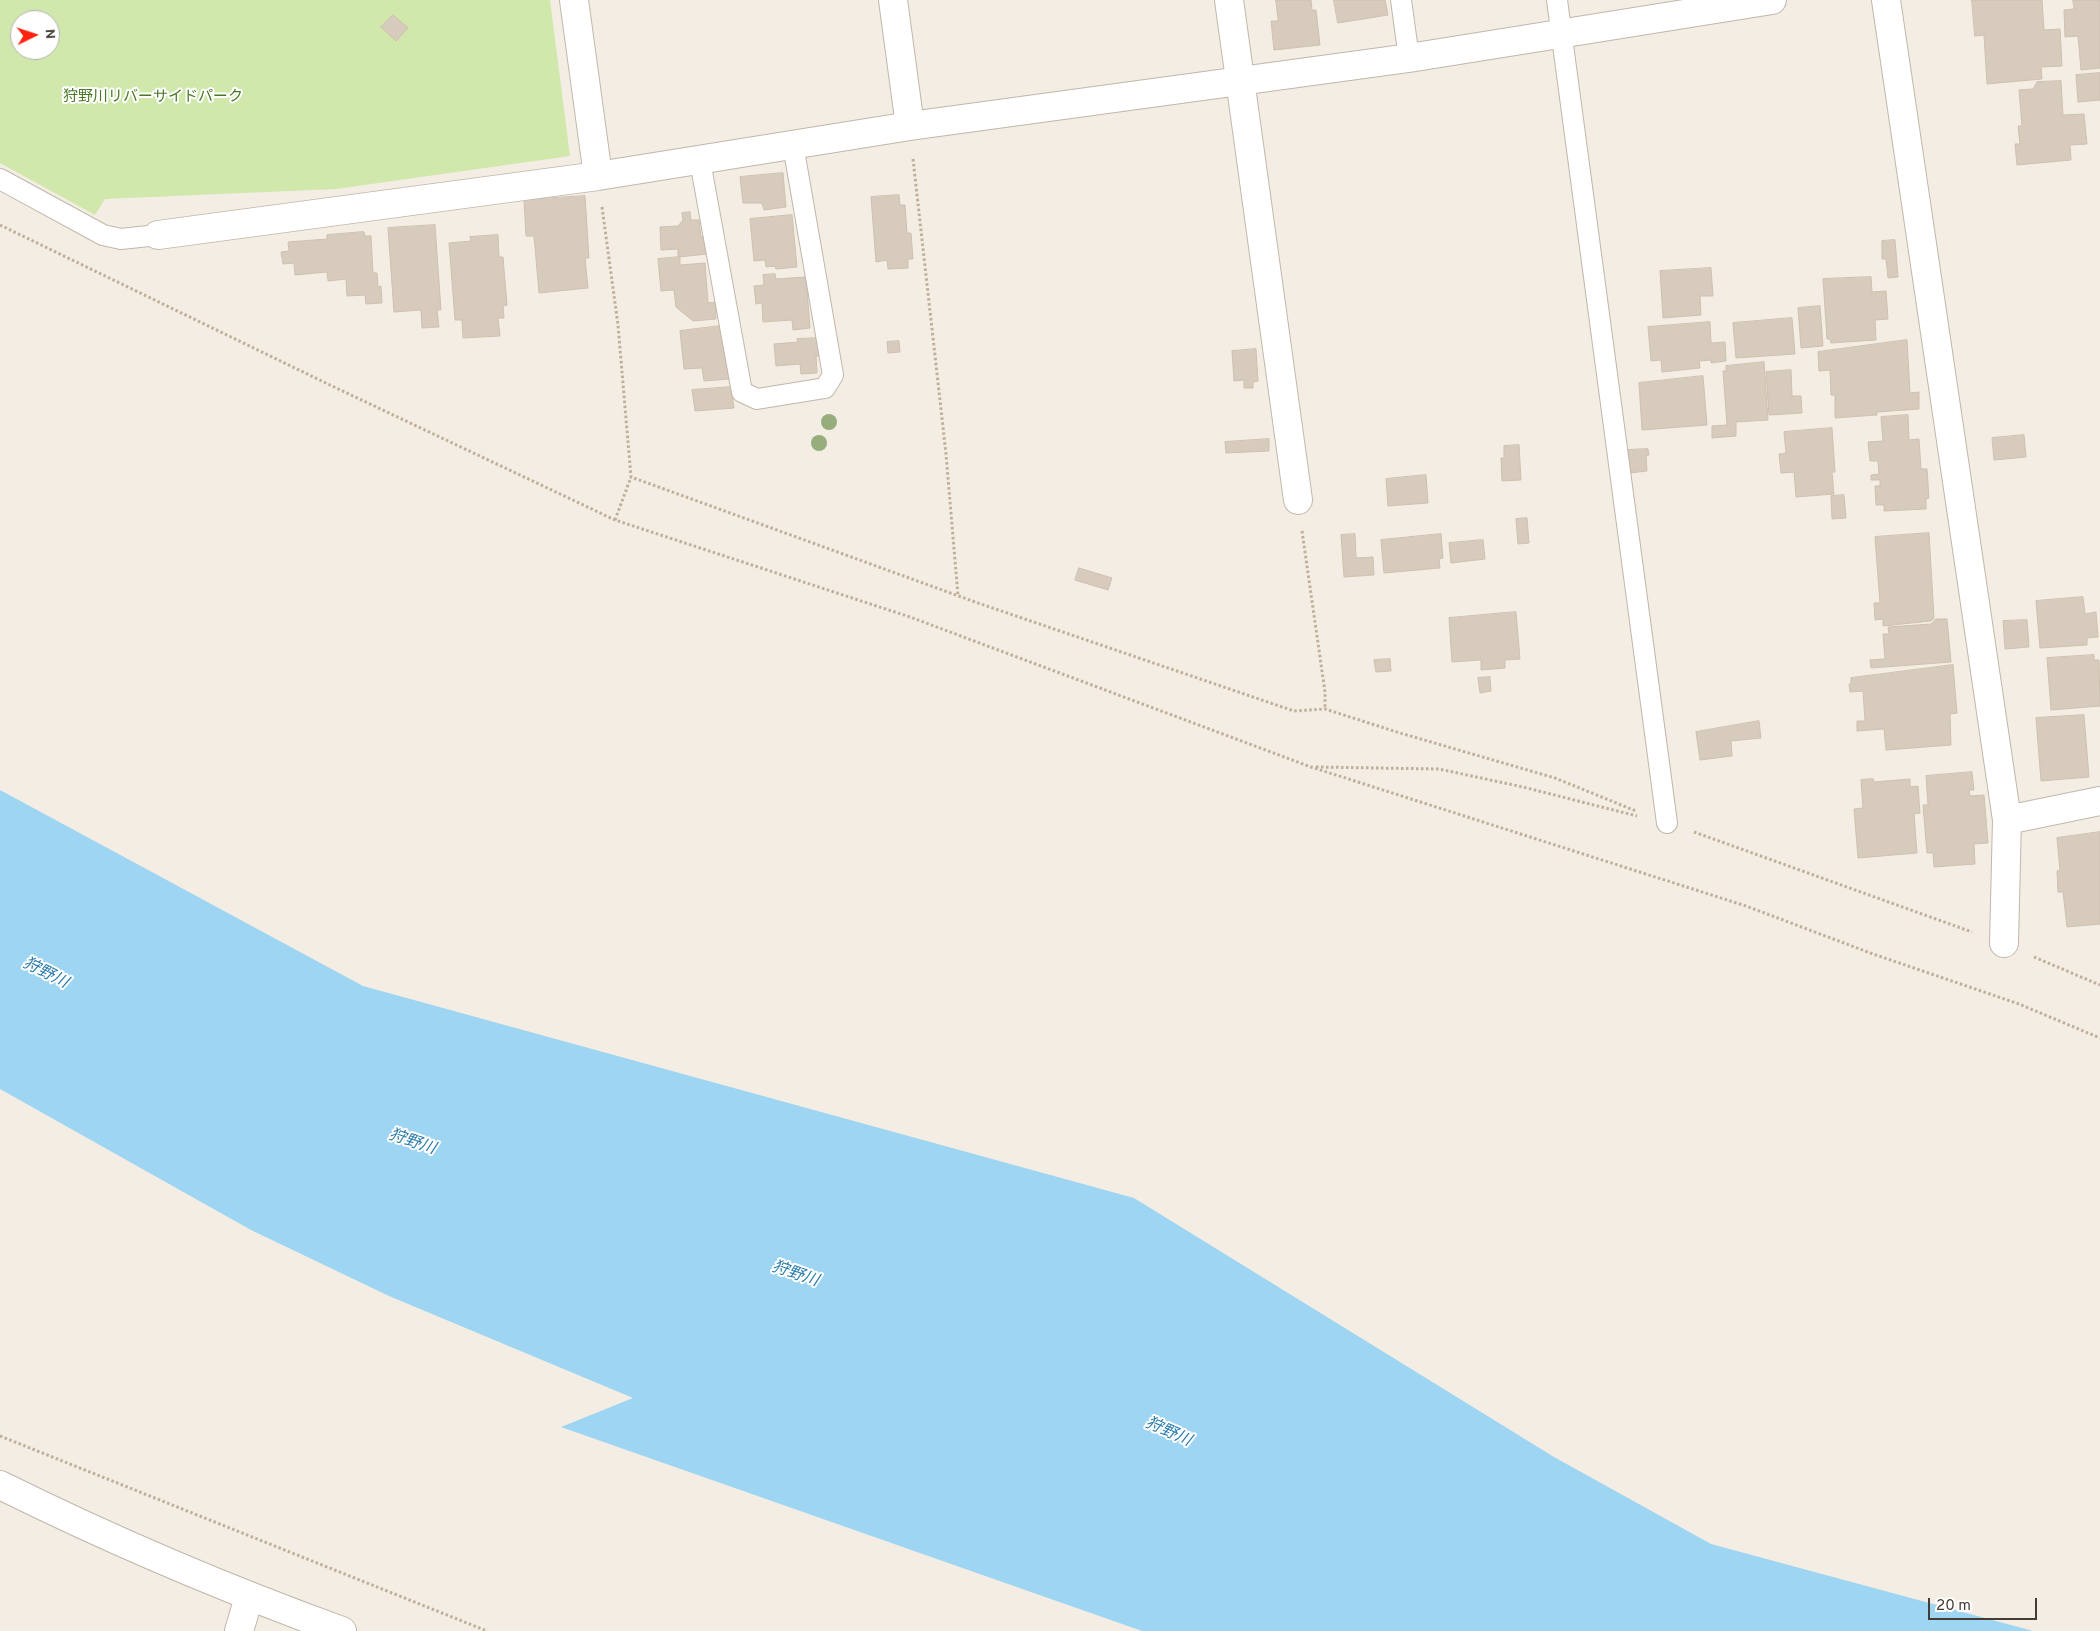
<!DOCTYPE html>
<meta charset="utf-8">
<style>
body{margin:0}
#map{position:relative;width:2100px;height:1631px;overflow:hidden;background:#f3ede4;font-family:Overpass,sans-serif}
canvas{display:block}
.north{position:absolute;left:10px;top:10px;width:50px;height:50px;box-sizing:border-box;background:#fff;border:1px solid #b5b1ae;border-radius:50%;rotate:86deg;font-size:14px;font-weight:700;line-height:20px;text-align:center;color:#453d34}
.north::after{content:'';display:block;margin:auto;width:18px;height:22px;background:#ff240f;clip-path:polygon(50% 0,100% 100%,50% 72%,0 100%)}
.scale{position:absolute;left:1928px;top:1598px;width:109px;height:22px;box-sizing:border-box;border:2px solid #453d34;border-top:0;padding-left:6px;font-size:15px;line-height:18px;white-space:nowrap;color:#453d34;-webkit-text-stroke:4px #fff;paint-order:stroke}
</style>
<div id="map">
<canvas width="2100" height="1631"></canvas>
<div class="north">N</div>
<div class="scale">20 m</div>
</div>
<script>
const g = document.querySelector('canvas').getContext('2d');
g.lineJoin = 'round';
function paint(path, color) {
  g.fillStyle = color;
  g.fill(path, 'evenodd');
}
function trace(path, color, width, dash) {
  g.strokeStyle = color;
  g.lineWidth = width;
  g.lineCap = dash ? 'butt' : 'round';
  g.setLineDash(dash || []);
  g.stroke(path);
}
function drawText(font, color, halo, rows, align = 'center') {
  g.font = font + ' Overpass,"Noto Sans JP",sans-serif';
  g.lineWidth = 4;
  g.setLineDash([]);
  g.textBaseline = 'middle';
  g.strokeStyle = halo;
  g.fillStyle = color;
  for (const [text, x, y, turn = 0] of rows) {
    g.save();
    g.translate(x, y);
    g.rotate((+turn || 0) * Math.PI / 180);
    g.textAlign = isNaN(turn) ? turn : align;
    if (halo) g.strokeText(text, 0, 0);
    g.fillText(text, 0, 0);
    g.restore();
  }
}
const green = new Path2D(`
 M 0,0 L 550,0 L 570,156 L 336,189 L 105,199 L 95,215 L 0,163 ZM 20,20 L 50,20 L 50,50 L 20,50 Z`);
const water = new Path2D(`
 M 0,790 L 363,986 L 1134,1198 L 1554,1457 L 1711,1544 L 2033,1631 L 1142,1631 L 561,1427 L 633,1398 L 389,1296 L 251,1230 L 0,1089 Z`);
const building = new Path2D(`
 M 1276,0 L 1311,0 L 1312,10 L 1316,10 L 1320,45 L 1274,50 L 1271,21 L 1278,21 Z
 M 1334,0 L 1385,0 L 1388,15 L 1338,23 Z
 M 1972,0 L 2042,0 L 2044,30 L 2060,29 L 2062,66 L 2041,67 L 2042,79 L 1987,84 L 1984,35 L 1975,36 Z
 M 2073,0 L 2100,0 L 2100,68 L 2081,70 L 2078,36 L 2065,37 L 2064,10 L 2074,9 Z
 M 393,15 L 408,28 L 396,41 L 381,27 Z
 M 2100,73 L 2100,100 L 2078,102 L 2076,75 Z
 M 2061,81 L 2063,115 L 2084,114 L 2087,144 L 2070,145 L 2071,160 L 2017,165 L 2015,144 L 2020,144 L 2018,126 L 2022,126 L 2019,90 L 2033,89 L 2037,82 Z
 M 783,173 L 786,207 L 764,210 L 762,203 L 743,203 L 740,177 Z
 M 899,195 L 900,205 L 905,205 L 907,233 L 911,233 L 913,259 L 908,259 L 908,268 L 888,269 L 887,260 L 876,262 L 871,197 Z
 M 585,196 L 589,258 L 585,258 L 588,288 L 539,293 L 534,236 L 526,236 L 524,200 Z
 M 690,212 L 691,220 L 699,220 L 701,237 L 706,236 L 708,254 L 678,257 L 678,249 L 661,250 L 660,227 L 678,226 L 683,220 L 682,213 Z
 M 792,215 L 797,267 L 776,269 L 775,266 L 766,267 L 765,260 L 754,261 L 750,219 Z
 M 435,225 L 441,310 L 437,310 L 439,327 L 422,328 L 421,310 L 394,312 L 388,228 Z
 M 364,232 L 365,236 L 371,236 L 373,273 L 377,273 L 378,287 L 381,286 L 382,303 L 366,304 L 365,295 L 347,296 L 346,279 L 328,281 L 327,272 L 295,275 L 294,263 L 283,264 L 281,252 L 289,251 L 288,242 L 327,239 L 327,235 Z
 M 498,235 L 499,257 L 503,257 L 507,305 L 503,306 L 504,318 L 498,318 L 500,336 L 463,338 L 462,320 L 455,320 L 449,243 L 471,241 L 470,237 Z
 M 1895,240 L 1898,277 L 1888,278 L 1886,259 L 1882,259 L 1882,241 Z
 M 680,257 L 680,265 L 705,263 L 708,303 L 715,302 L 716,319 L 693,321 L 676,307 L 674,290 L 661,291 L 658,259 Z
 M 1711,268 L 1713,296 L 1700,296 L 1701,315 L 1663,318 L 1660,271 Z
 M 775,274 L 776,279 L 806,277 L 810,328 L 793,330 L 792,320 L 763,322 L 762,303 L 756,304 L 754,286 L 764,285 L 763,275 Z
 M 1871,277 L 1872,292 L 1886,291 L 1888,319 L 1875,320 L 1876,340 L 1831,343 L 1830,339 L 1827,339 L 1823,279 Z
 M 1820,306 L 1823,346 L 1801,348 L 1798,308 Z
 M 1792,318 L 1795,354 L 1736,358 L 1733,323 Z
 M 1710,322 L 1711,343 L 1725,342 L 1726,361 L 1711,363 L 1711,360 L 1699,361 L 1700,368 L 1662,372 L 1661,360 L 1651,361 L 1648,327 Z
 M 720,326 L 729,379 L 704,381 L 702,368 L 684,369 L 680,331 Z
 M 819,338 L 820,356 L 816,356 L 817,373 L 801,374 L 800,364 L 776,366 L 774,344 L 798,342 L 797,339 Z
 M 1907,340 L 1910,393 L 1919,392 L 1919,409 L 1877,412 L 1877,415 L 1835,418 L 1835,395 L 1831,395 L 1830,370 L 1819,371 L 1818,352 Z
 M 899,341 L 900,352 L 888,353 L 887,342 Z
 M 1256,349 L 1258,381 L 1253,382 L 1253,388 L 1244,388 L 1244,380 L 1234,381 L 1232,351 Z
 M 1764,362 L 1768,420 L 1736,422 L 1736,436 L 1712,438 L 1712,426 L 1727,425 L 1723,371 L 1726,371 L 1726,366 Z
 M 1791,370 L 1792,396 L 1801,396 L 1802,413 L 1769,415 L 1766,372 Z
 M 1703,376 L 1707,425 L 1642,430 L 1639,383 Z
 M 731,387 L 734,408 L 695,411 L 692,390 Z
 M 1908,415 L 1909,440 L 1919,439 L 1921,469 L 1927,469 L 1929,498 L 1926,499 L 1926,509 L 1884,511 L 1884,505 L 1876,505 L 1875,486 L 1880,486 L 1880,480 L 1871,480 L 1871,475 L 1879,474 L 1878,461 L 1870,461 L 1868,442 L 1883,441 L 1881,417 Z
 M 1832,428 L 1835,472 L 1832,472 L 1834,494 L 1796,497 L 1794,472 L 1781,473 L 1779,454 L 1786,453 L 1784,432 Z
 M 2024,435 L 2026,457 L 1994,460 L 1992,438 Z
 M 1269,439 L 1269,451 L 1226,453 L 1225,442 Z
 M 1519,445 L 1521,480 L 1502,481 L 1501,458 L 1504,458 L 1504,446 Z
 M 1648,449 L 1649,455 L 1646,456 L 1647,471 L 1630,473 L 1628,450 Z
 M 1426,475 L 1428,503 L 1388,506 L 1386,479 Z
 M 1844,495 L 1846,518 L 1832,519 L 1831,496 Z
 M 1527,518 L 1529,543 L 1518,544 L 1516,519 Z
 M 1929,533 L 1934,618 L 1931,621 L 1883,626 L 1883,619 L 1875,620 L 1874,603 L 1880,603 L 1875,537 Z
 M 1355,534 L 1356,558 L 1373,557 L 1374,575 L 1344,577 L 1341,535 Z
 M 1441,534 L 1443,558 L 1439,559 L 1440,568 L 1384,573 L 1381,540 Z
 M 1483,540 L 1485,559 L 1451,563 L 1449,543 Z
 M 1079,568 L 1112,578 L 1108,590 L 1075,580 Z
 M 2083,597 L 2085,614 L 2096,612 L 2098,637 L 2087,638 L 2087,645 L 2040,648 L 2036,601 Z
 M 1516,612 L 1520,659 L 1505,660 L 1505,668 L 1481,670 L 1481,660 L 1452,662 L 1449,618 Z
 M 1936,619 L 1947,619 L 1951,662 L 1871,668 L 1870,660 L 1885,659 L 1883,634 L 1889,634 L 1888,627 L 1931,624 Z
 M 2027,620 L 2029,647 L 2005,649 L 2003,621 Z
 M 2094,655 L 2094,660 L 2099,660 L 2100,706 L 2051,710 L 2047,658 Z
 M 1390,659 L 1391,671 L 1376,672 L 1374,660 Z
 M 1953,665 L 1957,713 L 1950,714 L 1951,745 L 1886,750 L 1884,729 L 1857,731 L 1857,721 L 1865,721 L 1863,691 L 1850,692 L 1849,684 L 1851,684 L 1851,678 Z
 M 1490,677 L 1491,691 L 1480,693 L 1478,678 Z
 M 2084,715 L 2089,777 L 2041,781 L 2036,718 Z
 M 1759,721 L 1761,738 L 1731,741 L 1732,756 L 1700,760 L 1696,732 Z
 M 1972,772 L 1974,790 L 1969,790 L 1970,796 L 1984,795 L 1988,843 L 1974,844 L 1975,864 L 1934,867 L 1933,853 L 1927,853 L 1923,805 L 1928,805 L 1926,776 Z
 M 1873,779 L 1874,782 L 1910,779 L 1910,787 L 1918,786 L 1920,813 L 1914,814 L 1917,853 L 1858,858 L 1854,809 L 1863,808 L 1861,780 Z
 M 2100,832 L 2100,924 L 2067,927 L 2063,892 L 2058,892 L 2057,871 L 2060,870 L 2057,838 Z`);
const path = new Path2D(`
 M 913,159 L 946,454 L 958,596
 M 602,207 L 618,325 L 631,477 L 978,603 L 1294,711 L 1325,709 L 1400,733 L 1555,778 L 1636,811
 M 0,225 L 332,386 L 615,520 L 910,617 L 1311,767 L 1746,906 L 1873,954 L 2019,1004 L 2100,1038
 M 615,520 L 631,477
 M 1302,531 L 1325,692 L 1325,709
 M 1316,767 L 1439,769 L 1523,787 L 1637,816
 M 1694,832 L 1972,932
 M 2034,957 L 2100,985
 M 0,1436 L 487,1631`);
const service = new Path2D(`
 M 1401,0 L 1409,58
 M 1557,0 L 1667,823
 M 700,161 L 742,392 L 757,399 L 825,388 L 833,375 L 793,145
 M 0,179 L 103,235 L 121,239 L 158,235`);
const minor = new Path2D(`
 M 574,0 L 598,176
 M 893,0 L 910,126
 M 1229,0 L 1298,500
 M 1886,0 L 2007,820 L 2004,943
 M 158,235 L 598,176 L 910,126 L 1409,58 L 1772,0
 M 2007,820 L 2100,801
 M 0,1485 C 111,1540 226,1589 342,1631
 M 239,1631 L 249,1597`);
const trees = [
 [829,422],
 [819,443]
];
const parkNames = [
 ["狩野川リバーサイドパーク",153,98]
];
const waterNames = [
 ["狩野川",45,974,27],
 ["狩野川",412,1143,19],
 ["狩野川",795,1275,19],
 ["狩野川",1168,1433,24]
];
paint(green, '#d1e8ac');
paint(water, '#9ed5f2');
paint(building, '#d7cbbd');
trace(building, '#cfc0ad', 1);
trace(service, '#c1b7aa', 22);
trace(minor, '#c1b7aa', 30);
trace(path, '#c0af98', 3, [2.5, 2.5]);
trace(service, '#fff', 20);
trace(minor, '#fff', 28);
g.fillStyle = '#96ad7c';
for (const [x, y] of trees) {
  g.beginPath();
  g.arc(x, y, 8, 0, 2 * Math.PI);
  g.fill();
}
drawText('15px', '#4a7826', '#fff', parkNames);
drawText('italic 16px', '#2a7cab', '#fff', waterNames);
</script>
